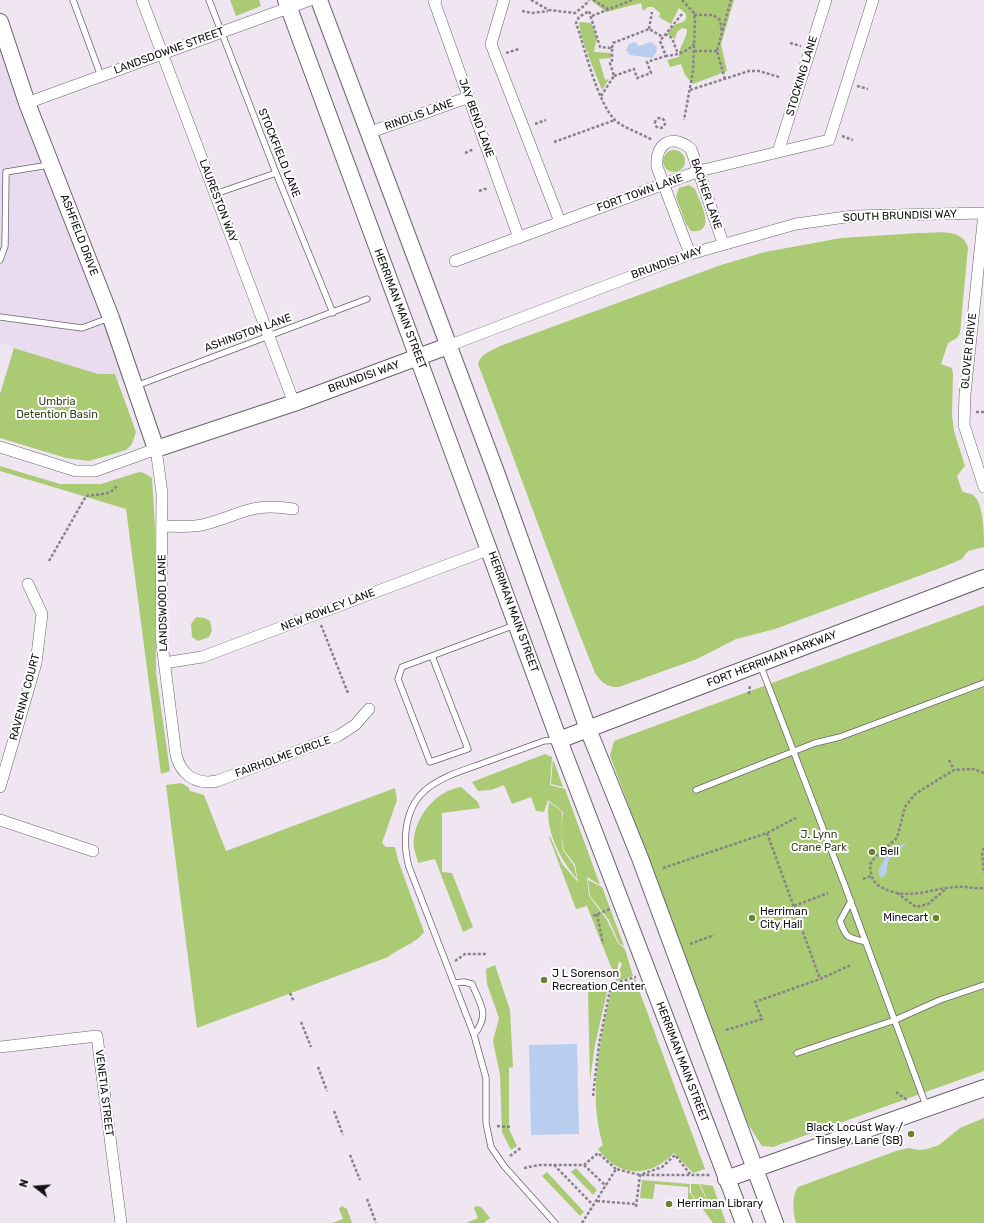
<!DOCTYPE html>
<style>
body{margin:0}
#map{position:relative;width:984px;height:1223px;overflow:hidden;background:#efe6f2;font-family:Rubik,sans-serif}
canvas{display:block}
.north{position:absolute;left:16px;top:1167px;width:40px;height:40px;-webkit-text-stroke:3px #fff;paint-order:stroke;rotate:287deg;font-size:11px;font-weight:700;line-height:16px;text-align:center;color:#131014}
.north::after{content:'';display:block;margin:auto;width:14px;height:18px;background:#131014;clip-path:polygon(50% 0,100% 100%,50% 72%,0 100%)}
</style>
<div id="map">
<canvas width="984" height="1223"></canvas>
<div class="north">N</div>
</div>
<script>
const g = document.querySelector('canvas').getContext('2d');
g.lineJoin = 'round';
function paint(path, color) {
  g.fillStyle = color;
  g.fill(path, 'evenodd');
}
function trace(path, color, width, dash) {
  g.strokeStyle = color;
  g.lineWidth = width;
  g.lineCap = dash ? 'butt' : 'round';
  g.setLineDash(dash || []);
  g.stroke(path);
}
function drawText(font, color, halo, rows, align = 'center') {
  g.font = font + ' Rubik,sans-serif';
  g.lineWidth = 4;
  g.setLineDash([]);
  g.textBaseline = 'middle';
  g.strokeStyle = halo;
  g.fillStyle = color;
  for (const [text, x, y, turn = 0] of rows) {
    g.save();
    g.translate(x, y);
    g.rotate((+turn || 0) * Math.PI / 180);
    g.textAlign = isNaN(turn) ? turn : align;
    if (halo) g.strokeText(text, 0, 0);
    g.fillText(text, 0, 0);
    g.restore();
  }
}
const built = new Path2D(`
 M 0,22 L 135,386 L 0,343 Z`);
const green = new Path2D(`
 M 230,0 L 259,0 L 261,6 L 236,16 Z
 M 591,0 L 734,0 L 721,44 L 727,71 L 693,84 L 685,75 L 681,64 L 670,67 L 667,60 L 679,57 C 678,48 687,39 687,29 L 682,28 L 677,32 L 675,39 L 667,34 C 669,32 671,28 673,26 C 680,21 687,24 686,14 L 679,8 L 671,24 L 659,17 L 660,13 L 653,7 L 648,7 L 643,11 L 641,3 L 606,12 Z
 M 581,22 L 591,23 L 598,41 L 596,42 L 594,52 L 611,53 L 611,58 L 599,59 L 605,80 L 609,79 L 602,90 L 587,53 L 590,53 L 587,52 L 581,35 L 585,35 L 581,35 L 579,23 Z
 M663 161a11 11 0 1 1 22 0a11 11 0 1 1-22 0Z
 M 689,185 L 695,189 C 700,202 718,234 691,231 L 686,224 L 676,197 L 679,188 Z
 M 919,233 C 936,233 961,227 968,247 L 960,333 L 957,338 L 948,343 L 941,364 L 952,368 L 953,374 L 952,415 L 954,431 L 965,466 L 957,476 L 962,491 C 965,493 968,493 971,494 C 984,499 984,534 984,547 L 968,551 L 962,559 L 943,567 L 775,629 L 736,639 L 697,659 L 619,687 C 607,688 601,682 595,673 C 554,571 518,467 478,364 C 480,354 491,351 500,346 L 721,265 L 765,252 L 841,238 Z
 M 14,348 L 98,374 L 115,374 L 136,432 L 132,444 L 126,450 L 89,461 L 66,458 L 0,438 L 0,394 Z
 M 0,466 L 60,484 L 101,484 L 139,472 L 144,473 L 152,478 L 155,527 L 156,673 L 170,771 L 161,774 L 126,509 L 0,471 Z
 M 984,605 L 984,1071 L 773,1147 L 762,1146 L 748,1124 L 610,756 L 614,741 Z
 M 196,617 L 205,618 L 210,621 L 212,631 L 209,637 L 198,641 L 192,637 L 191,624 Z
 M 545,754 L 552,757 L 550,785 L 565,789 L 600,885 L 587,877 L 589,896 L 607,920 L 618,943 L 625,949 L 633,976 L 615,982 L 622,964 L 619,961 L 617,970 L 613,972 L 587,906 L 576,909 L 549,837 L 550,836 L 562,864 L 578,882 L 575,865 L 564,850 L 561,833 L 563,850 L 574,866 L 577,879 C 560,859 544,829 549,802 L 562,812 L 561,832 L 563,812 L 548,800 L 544,812 L 536,811 L 531,797 L 512,804 L 504,785 L 491,790 L 478,791 L 472,782 Z
 M 553,759 L 563,787 L 551,784 Z
 M 181,783 L 188,787 L 190,791 L 204,795 L 226,851 L 395,788 L 397,800 L 382,843 L 386,847 L 395,847 L 398,860 L 424,932 C 417,943 399,948 388,957 L 197,1028 L 166,785 Z
 M 461,787 L 478,802 L 480,808 L 442,813 L 442,872 L 452,873 L 473,927 L 463,932 L 435,859 L 418,863 C 417,858 415,853 414,848 C 411,821 434,791 461,787 Z
 M 588,880 L 602,887 L 624,946 L 619,943 L 609,920 L 590,896 Z
 M 495,965 L 510,1010 L 513,1067 L 509,1068 L 509,1129 L 517,1146 L 511,1150 L 502,1132 L 500,1075 L 493,1041 L 499,1018 L 487,984 L 486,969 Z
 M 635,979 L 705,1169 L 693,1173 L 674,1153 C 650,1178 619,1178 598,1149 L 603,1145 C 587,1094 601,1037 612,987 Z
 M 608,988 L 595,1045 L 590,1080 L 588,991 Z
 M 984,1118 L 984,1223 L 796,1223 C 793,1212 791,1197 798,1187 L 896,1151 L 909,1148 L 919,1150 L 927,1149 L 939,1145 L 960,1128 Z
 M 576,1168 L 597,1190 L 593,1195 L 571,1172 Z
 M 547,1172 L 584,1212 L 580,1216 L 542,1176 Z
 M 642,1180 L 690,1184 L 689,1192 L 698,1203 L 688,1202 L 688,1187 L 655,1184 L 653,1199 L 640,1198 Z
 M 691,1184 L 699,1184 L 718,1223 L 700,1184 L 713,1186 L 726,1223 L 713,1223 L 691,1193 Z
 M 342,1206 L 347,1209 L 352,1223 L 332,1223 L 343,1219 L 339,1209 Z
 M 476,1206 L 481,1207 L 490,1218 L 484,1223 L 466,1223 L 478,1218 L 474,1208 Z`);
const water = new Path2D(`
 M 635,42 L 639,46 L 651,42 L 657,47 L 656,53 L 652,58 L 630,55 L 626,50 L 629,44 Z
 M 906,842 C 902,850 898,850 892,856 C 887,860 887,868 886,875 L 881,878 L 878,871 L 887,854 Z
 M 577,1044 L 579,1134 L 531,1135 L 529,1045 Z`);
const path = new Path2D(`
 M 531,0 L 549,10 L 575,13 L 585,5 L 589,0
 M 593,0 L 608,9
 M 682,0 L 694,13 L 695,22 L 693,71 L 684,120
 M 522,11 L 532,13 L 548,11
 M 682,14 L 660,41 L 666,56 C 677,55 687,52 694,44
 M 694,15 L 713,15 L 720,20 L 722,32
 M 592,16 L 632,0
 M 649,29 L 652,12
 M 665,34 L 672,38 L 678,54
 M 790,43 L 801,46
 M 612,48 L 613,43 L 649,29 L 663,37
 M 694,51 L 717,51
 M 506,53 L 519,49
 M 614,76 L 634,69 L 637,78 L 651,73 L 647,62 L 666,56
 M 725,79 L 717,51 L 731,0
 M 857,86 L 868,89
 M 690,90 L 749,71 L 759,71 L 779,77
 M 601,96 L 614,76 L 610,63 L 612,62 L 612,48 L 600,47 L 589,11 L 579,17 L 576,23 C 585,48 597,102 615,120 C 625,129 641,133 652,140
 M655 123a5 5 0 1 1 10 0a5 5 0 1 1-10 0Z
 M 535,124 L 546,120
 M 842,136 L 853,140
 M 554,142 L 615,120
 M 465,153 L 474,149
 M 479,191 L 488,188
 M 976,412 L 984,412
 M 49,561 L 86,496 C 96,494 112,496 117,485
 M 321,625 L 348,693
 M 749,694 L 750,685
 M 949,760 L 954,770
 M 984,773 L 973,769 L 954,770 L 915,794 L 905,807 L 897,838 L 876,856 L 870,864 C 871,881 874,885 890,891 C 914,899 933,888 956,887 C 966,886 974,889 984,888
 M 767,833 L 820,979
 M 984,848 L 982,852 L 984,873
 M 663,868 L 767,833 L 796,818
 M 863,879 L 871,876
 M 897,893 L 916,907 L 928,904 L 946,889
 M 794,906 L 828,893
 M 597,914 L 603,944
 M 593,916 L 610,909
 M 690,944 L 714,935
 M 455,961 L 465,954 L 486,954
 M 591,990 L 636,977
 M 290,993 L 294,1002
 M 301,1022 L 311,1047
 M 726,1030 L 762,1019 L 755,1002 L 820,979 L 851,965
 M 318,1067 L 327,1091
 M 896,1092 L 907,1100
 M 593,1096 L 599,1044 L 611,985
 M 334,1111 L 343,1135
 M 497,1126 L 510,1127
 M 350,1155 L 360,1180
 M 510,1156 L 522,1147
 M 554,1165 L 594,1206
 M 584,1165 L 606,1186
 M 524,1168 L 539,1165 L 584,1165 L 598,1153 L 616,1169
 M 367,1199 L 376,1223
 M 597,1201 L 636,1204
 M 636,1207 L 640,1175 L 662,1167 L 675,1155 L 690,1174
 M 582,1223 L 616,1169 L 640,1175 L 711,1175`);
const lane = new Path2D(`
 M 73,0 L 101,76
 M 209,0 L 276,173 L 333,313
 M 215,194 L 276,173
 M 0,260 L 5,246 L 6,172 L 49,165
 M 0,317 L 82,328 L 109,318
 M 136,386 L 367,299
 M 432,656 L 468,749 L 430,762 L 398,679 L 402,667 L 515,625
 M 760,664 L 845,886 L 927,1108
 M 696,790 L 815,743 L 840,737 L 984,683
 M 851,901 L 840,921 C 847,940 848,937 866,942
 M 454,983 L 464,982 L 472,984 C 481,1006 490,1014 474,1035
 M 797,1053 L 895,1020 L 940,1000 L 984,985
 M 555,1223 L 504,1166 L 491,1147 L 486,1123 L 486,1078 L 474,1035 L 409,867 C 402,841 404,806 428,788 C 442,777 461,771 478,765 C 500,757 522,749 544,741 L 557,740`);
const street = new Path2D(`
 M 142,0 L 294,403
 M 436,0 L 434,1 L 519,238
 M 504,0 L 491,44 L 560,222
 M 27,103 L 310,0
 M 368,133 L 469,97
 M 778,152 L 826,0
 M 984,213 L 965,394 L 964,425 L 984,487
 M 690,254 L 657,167 C 655,143 672,133 691,149 L 723,243
 M 455,261 L 699,171 L 829,140 L 873,0
 M 448,346 L 690,254 L 796,224 L 853,216 L 984,213
 M 0,447 L 76,471 L 95,471 L 156,449 L 162,493 L 161,636 L 176,755 C 181,775 196,785 217,781 L 338,736 L 355,725 L 369,709
 M 162,526 C 176,526 192,528 206,524 C 242,514 253,502 293,509
 M 164,663 L 202,657 L 490,549
 M 0,787 L 36,663 L 42,614 L 28,584
 M 0,820 L 93,851
 M 0,1047 L 97,1036 L 121,1223`);
const secondary = new Path2D(`
 M 286,0 L 559,740 L 744,1223
 M 319,0 L 496,472 L 588,729 L 640,858 L 775,1223
 M 0,22 L 27,103 L 111,318 L 156,449 L 294,403 L 448,346
 M 559,740 L 984,578
 M 726,1179 L 984,1088`);
const markers = [
 [872,852,4,"#6e8030"],
 [752,918,4,"#6e8030"],
 [936,918,4,"#6e8030"],
 [544,980,4,"#6e8030"],
 [911,1134,4,"#6e8030"],
 [669,1204,4,"#6e8030"]
];
const streetNames = [
 ["LANDSDOWNE STREET",169,51,-20],
 ["STOCKING LANE",802,76,-73],
 ["RINDLIS LANE",419,115,-20],
 ["JAY BEND LANE",476,118,70],
 ["STOCKFIELD LANE",279,153,68],
 ["FORT TOWN LANE",640,193,-20],
 ["BACHER LANE",706,194,71],
 ["LAURESTON WAY",218,201,69],
 ["SOUTH BRUNDISI WAY",900,216,-2],
 ["ASHFIELD DRIVE",79,235,69],
 ["BRUNDISI WAY",667,263,-20],
 ["HERRIMAN MAIN STREET",400,309,69],
 ["ASHINGTON LANE",248,333,-20],
 ["GLOVER DRIVE",969,351,-84],
 ["BRUNDISI WAY",364,377,-20],
 ["LANDSWOOD LANE",163,603,-91],
 ["NEW ROWLEY LANE",328,610,-21],
 ["HERRIMAN MAIN STREET",513,612,70],
 ["FORT HERRIMAN PARKWAY",772,659,-21],
 ["RAVENNA COURT",25,697,-75],
 ["FAIRHOLME CIRCLE",283,757,-20],
 ["HERRIMAN MAIN STREET",682,1062,69],
 ["VENETIA STREET",104,1093,83]
];
const parkNames = [
 ["Umbria",57,402],
 ["Detention Basin",57,415],
 ["J. Lynn",819,835],
 ["Crane Park",819,848]
];
const poiNames = [
 ["Bell",880,852],
 ["Herriman",760,912],
 ["City Hall",760,925],
 ["Minecart",928,918,"right"],
 ["J L Sorenson",552,974],
 ["Recreation Center",552,987],
 ["Black Locust Way /",903,1128,"right"],
 ["Tinsley Lane (SB)",903,1141,"right"],
 ["Herriman Library",677,1204]
];
paint(built, '#eadcef');
paint(green, '#aaca73');
paint(water, '#b9cdef');
trace(lane, '#6a626d', 7);
trace(street, '#6a626d', 12);
trace(secondary, '#6a626d', 18);
trace(path, '#89828b', 2.5, [3, 2]);
trace(lane, '#fff', 5.5);
trace(street, '#fff', 11);
trace(secondary, '#fff', 16);
for (const [x, y, r, color] of markers) {
  const dot = new Path2D();
  dot.arc(x, y, r, 0, 2 * Math.PI);
  g.fillStyle = color;
  g.fill(dot);
  trace(dot, '#fff', 1.5);
}
drawText('11px', '#131014', '#fff', streetNames);
drawText('11px', '#36441c', '#fff', parkNames);
drawText('11px', '#131014', '#fff', poiNames, 'left');
</script>
